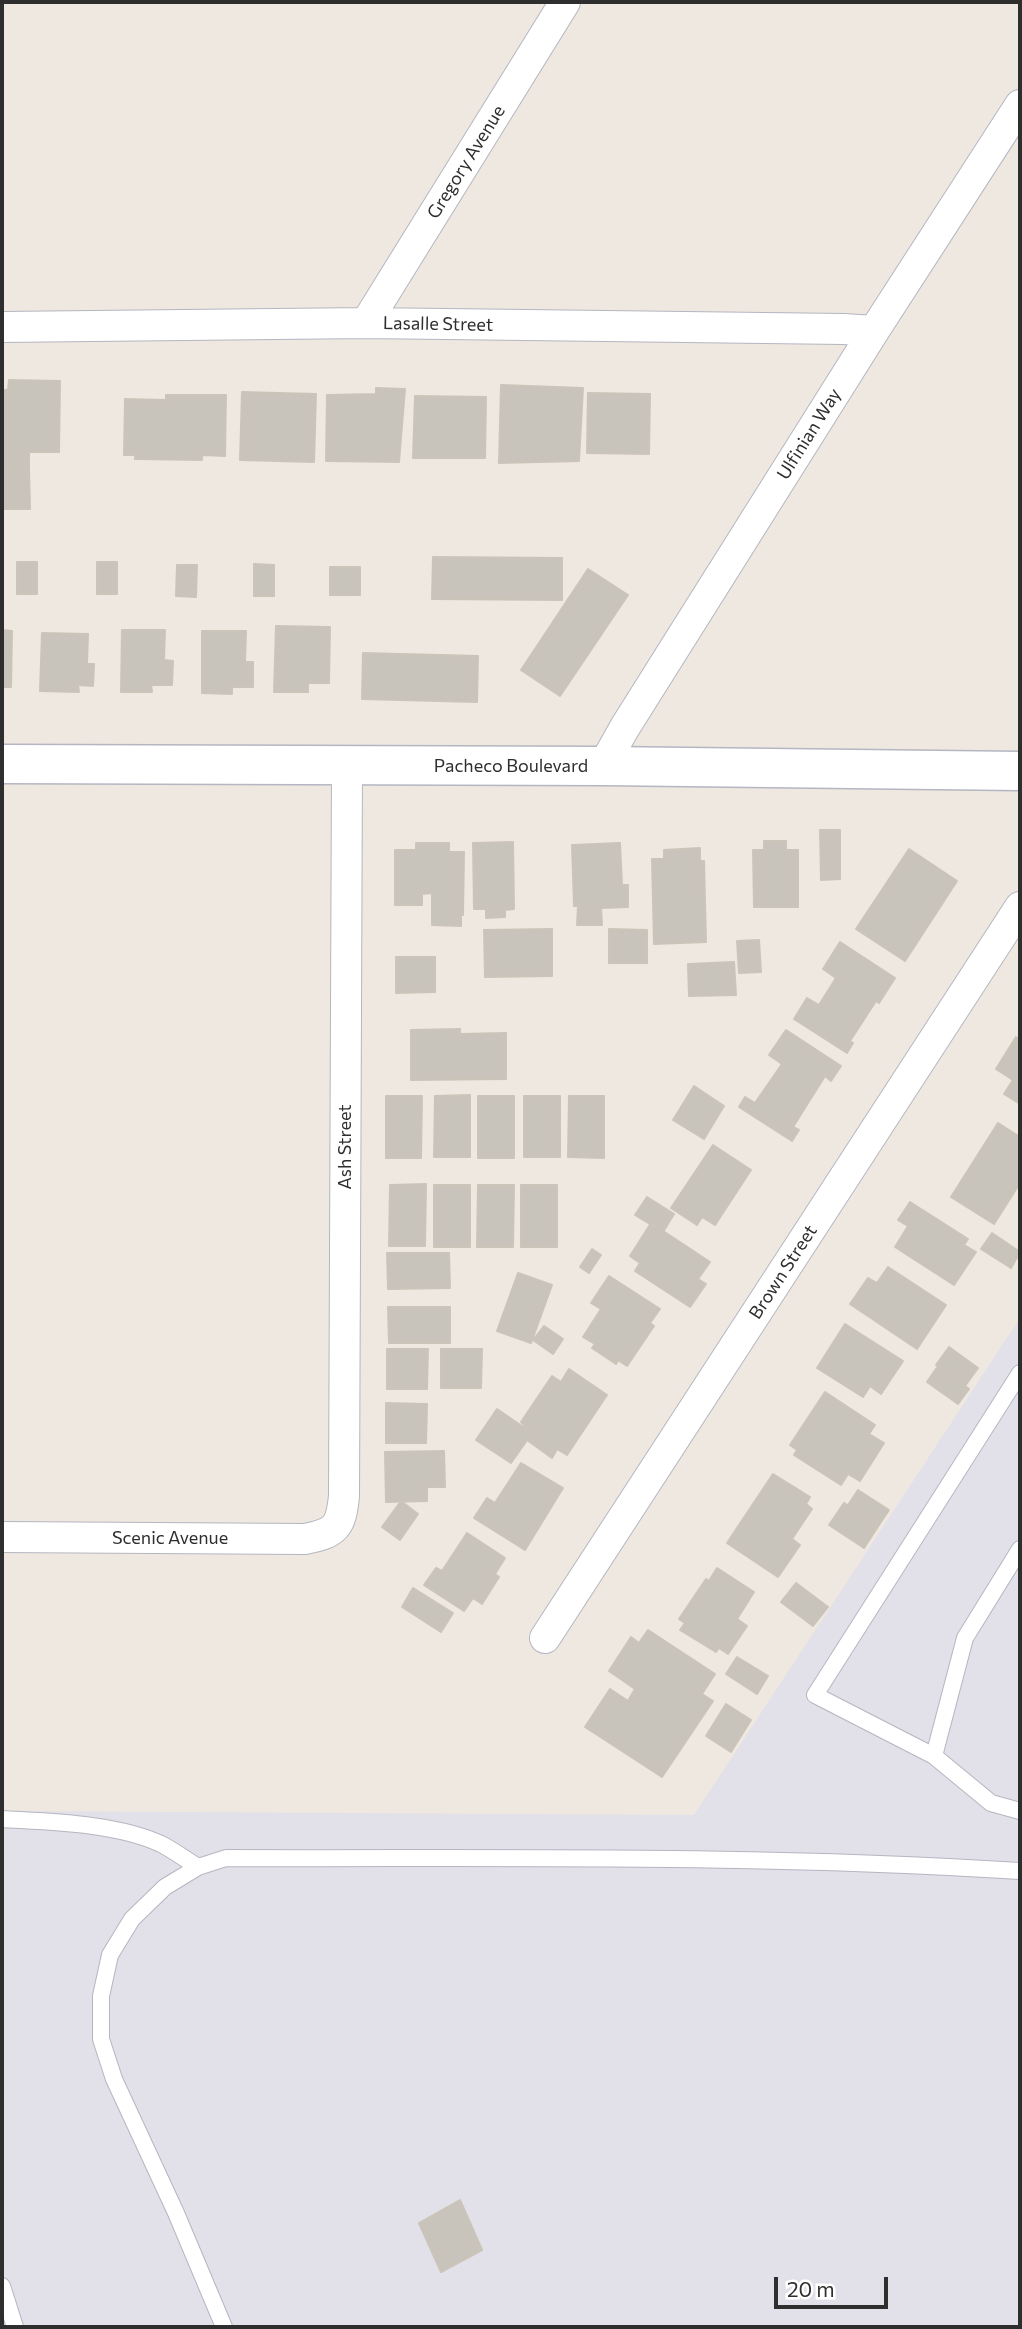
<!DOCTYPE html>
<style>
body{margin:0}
#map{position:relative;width:1022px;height:2329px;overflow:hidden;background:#efe8e0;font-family:Commissioner,sans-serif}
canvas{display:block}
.frame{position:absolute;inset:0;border:4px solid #2e2e2e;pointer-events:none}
.scale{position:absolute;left:774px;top:2277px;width:114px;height:32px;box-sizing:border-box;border:4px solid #2e2e2e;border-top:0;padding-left:9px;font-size:21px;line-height:24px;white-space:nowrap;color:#2e2e2e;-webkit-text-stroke:5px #fff;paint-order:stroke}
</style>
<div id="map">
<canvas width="1022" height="2329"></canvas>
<div class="frame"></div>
<div class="scale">20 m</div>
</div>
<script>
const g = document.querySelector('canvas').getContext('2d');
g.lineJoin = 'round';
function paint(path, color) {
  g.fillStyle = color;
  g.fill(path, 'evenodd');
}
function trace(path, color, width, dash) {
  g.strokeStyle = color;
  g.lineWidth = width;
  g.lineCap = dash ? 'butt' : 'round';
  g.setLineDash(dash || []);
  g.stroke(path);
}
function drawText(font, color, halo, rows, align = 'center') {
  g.font = font + ' Commissioner,sans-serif';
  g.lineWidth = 5;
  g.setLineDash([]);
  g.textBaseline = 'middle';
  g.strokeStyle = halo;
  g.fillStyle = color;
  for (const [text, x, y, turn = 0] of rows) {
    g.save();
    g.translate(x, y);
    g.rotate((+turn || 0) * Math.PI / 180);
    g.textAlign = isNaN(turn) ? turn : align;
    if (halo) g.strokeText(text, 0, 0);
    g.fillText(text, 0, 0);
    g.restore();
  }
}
const industrial = new Path2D(`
 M 1020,1318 L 1020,2327 L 2,2327 L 2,1811 L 694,1815 Z`);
const building = new Path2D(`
 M 9,380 L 60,381 L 59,452 L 29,452 L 29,469 L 2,468 L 2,390 L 8,390 Z
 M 501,385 L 583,388 L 579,461 L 499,463 Z
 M 376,388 L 405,389 L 399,462 L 326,461 L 327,395 L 376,394 Z
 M 242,392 L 316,394 L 314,462 L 240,460 Z
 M 588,393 L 650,394 L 649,454 L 587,453 Z
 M 166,395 L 226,395 L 225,456 L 202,455 L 202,460 L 135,459 L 135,455 L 124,455 L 125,399 L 166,400 Z
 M 415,396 L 486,397 L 485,458 L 413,458 Z
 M 2,468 L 29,469 L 30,509 L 2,509 Z
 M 433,557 L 562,558 L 562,600 L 432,599 Z
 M 17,562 L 37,562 L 37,594 L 17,594 Z
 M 97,562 L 117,562 L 117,594 L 97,594 Z
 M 254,564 L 274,565 L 274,596 L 254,596 Z
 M 177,565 L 197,565 L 196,597 L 176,596 Z
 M 330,567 L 360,567 L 360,595 L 330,595 Z
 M 588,569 L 628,595 L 560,696 L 521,670 Z
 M 276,626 L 330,627 L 329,683 L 308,683 L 308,692 L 274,692 Z
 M 2,630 L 12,631 L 11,687 L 2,687 Z
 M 122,630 L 165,630 L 164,660 L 173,661 L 172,685 L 151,685 L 152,692 L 121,692 Z
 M 202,631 L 246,631 L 245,662 L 253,662 L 253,687 L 232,687 L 232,694 L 202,693 Z
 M 42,633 L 88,634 L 87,664 L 94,664 L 93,686 L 78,685 L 79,692 L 40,691 Z
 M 363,653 L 478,656 L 477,702 L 362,699 Z
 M 820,830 L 840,830 L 840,879 L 821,880 Z
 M 764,841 L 786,841 L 786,850 L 798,850 L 798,907 L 754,907 L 753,850 L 764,850 Z
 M 513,842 L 514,909 L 505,910 L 505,917 L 486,918 L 486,909 L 474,909 L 473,843 Z
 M 416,843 L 449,843 L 449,852 L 464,852 L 463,915 L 461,915 L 461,926 L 432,925 L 432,893 L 422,894 L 422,905 L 395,905 L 395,850 L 416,850 Z
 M 620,843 L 622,885 L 628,885 L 628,907 L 601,908 L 602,925 L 577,925 L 578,906 L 574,906 L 572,845 Z
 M 700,848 L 700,861 L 704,861 L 706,942 L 654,944 L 652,859 L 664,859 L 664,850 Z
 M 909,849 L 957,881 L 905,961 L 856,929 Z
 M 552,929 L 552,976 L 485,977 L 484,930 Z
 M 609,929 L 647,930 L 647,963 L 609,963 Z
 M 759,940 L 761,972 L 739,973 L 737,941 Z
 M 840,942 L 895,978 L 879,1003 L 876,1001 L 850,1041 L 853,1043 L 847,1053 L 794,1019 L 807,998 L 819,1005 L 836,978 L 823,969 Z
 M 396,957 L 435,957 L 435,992 L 396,993 Z
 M 734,962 L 736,995 L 689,996 L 688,964 Z
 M 460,1029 L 460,1034 L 506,1033 L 506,1079 L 411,1080 L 411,1030 Z
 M 786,1030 L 841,1066 L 831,1081 L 825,1076 L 793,1127 L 799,1130 L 792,1141 L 739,1107 L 745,1097 L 755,1103 L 782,1064 L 769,1055 Z
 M 1016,1037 L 1020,1040 L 1020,1104 L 1004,1094 L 1013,1080 L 996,1069 Z
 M 694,1086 L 724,1106 L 704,1139 L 673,1120 Z
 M 470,1095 L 470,1157 L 434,1157 L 435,1096 Z
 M 386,1096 L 422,1096 L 421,1158 L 386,1158 Z
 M 478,1096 L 514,1096 L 514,1158 L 478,1158 Z
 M 524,1096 L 560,1096 L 560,1157 L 524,1157 Z
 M 569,1096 L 604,1096 L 604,1158 L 568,1157 Z
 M 998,1123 L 1020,1137 L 1020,1183 L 994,1224 L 951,1197 Z
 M 713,1145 L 751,1170 L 715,1225 L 702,1217 L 697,1225 L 671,1208 Z
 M 426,1184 L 425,1246 L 389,1246 L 390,1185 Z
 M 434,1185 L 470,1185 L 470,1247 L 434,1247 Z
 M 478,1185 L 514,1185 L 513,1247 L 477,1247 Z
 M 521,1185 L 557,1185 L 557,1247 L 521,1247 Z
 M 647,1197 L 674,1214 L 663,1232 L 635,1215 Z
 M 910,1202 L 968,1239 L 964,1245 L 976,1252 L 954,1285 L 895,1247 L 908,1226 L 898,1220 Z
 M 651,1223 L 710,1262 L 698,1279 L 706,1284 L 690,1307 L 635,1271 L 640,1263 L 630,1256 Z
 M 992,1233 L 1020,1252 L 1011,1268 L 981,1249 Z
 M 592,1249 L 601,1255 L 589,1273 L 580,1267 Z
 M 387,1253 L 449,1253 L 450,1288 L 388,1289 Z
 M 888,1267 L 946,1305 L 917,1349 L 850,1304 L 868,1278 L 877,1283 Z
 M 518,1273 L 552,1285 L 531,1343 L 497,1331 Z
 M 609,1276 L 660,1309 L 650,1323 L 654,1326 L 627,1366 L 618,1360 L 616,1364 L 592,1348 L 595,1344 L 583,1337 L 601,1309 L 591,1303 Z
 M 388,1307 L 450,1307 L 450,1343 L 389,1343 Z
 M 845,1324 L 903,1361 L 881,1394 L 870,1386 L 863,1397 L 817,1368 Z
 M 544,1326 L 563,1339 L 553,1354 L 533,1340 Z
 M 949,1347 L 978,1368 L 965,1386 L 936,1365 Z
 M 387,1349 L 428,1349 L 427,1389 L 387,1389 Z
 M 441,1349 L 482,1349 L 481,1388 L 441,1388 Z
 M 938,1366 L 969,1389 L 958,1404 L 927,1382 Z
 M 569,1369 L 607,1395 L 567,1455 L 557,1449 L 552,1458 L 527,1440 L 532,1433 L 521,1422 L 552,1376 L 561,1382 Z
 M 825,1392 L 875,1425 L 869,1434 L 884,1443 L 860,1481 L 848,1474 L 841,1485 L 794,1455 L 797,1450 L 790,1445 Z
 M 386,1403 L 427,1404 L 426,1443 L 386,1443 Z
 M 497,1409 L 532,1433 L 511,1463 L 476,1440 Z
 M 444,1451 L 445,1487 L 427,1487 L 427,1501 L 386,1502 L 385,1452 Z
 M 521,1463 L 563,1488 L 525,1550 L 474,1518 L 487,1498 L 495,1503 Z
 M 773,1474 L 810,1497 L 806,1504 L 812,1509 L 792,1539 L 800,1545 L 778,1577 L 727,1543 Z
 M 858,1490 L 889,1510 L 879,1525 L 848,1505 Z
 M 401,1501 L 418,1514 L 400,1540 L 382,1527 Z
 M 844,1503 L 879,1525 L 864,1548 L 829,1525 Z
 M 467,1533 L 505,1558 L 495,1574 L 499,1577 L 482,1604 L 473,1598 L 464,1611 L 424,1585 L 436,1568 L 442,1571 Z
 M 717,1568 L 754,1592 L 737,1619 L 747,1626 L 728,1654 L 719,1648 L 716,1652 L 680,1630 L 685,1623 L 679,1619 L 706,1579 L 709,1581 Z
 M 796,1583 L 828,1607 L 813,1626 L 781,1602 Z
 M 413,1588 L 453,1613 L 441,1632 L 402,1607 Z
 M 648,1630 L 715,1674 L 702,1694 L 713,1701 L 662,1777 L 585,1727 L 610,1689 L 628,1701 L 635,1689 L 609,1671 L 631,1637 L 639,1643 Z
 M 737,1657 L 768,1676 L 757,1694 L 726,1674 Z
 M 726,1704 L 751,1720 L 731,1752 L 706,1736 Z
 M 460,2200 L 482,2250 L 441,2272 L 419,2223 Z`);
const lane = new Path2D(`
 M 1020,1373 L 815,1695 L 934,1756 L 991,1803 L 1020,1811
 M 934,1756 L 965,1638 L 1020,1549
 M 2,1819 C 50,1822 116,1823 161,1844 C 173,1850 185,1859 198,1867
 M 2,2286 L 15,2327
 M 224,2327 L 176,2213 L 114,2079 L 101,2039 L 101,1996 L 110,1955 L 132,1919 L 165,1887 L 198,1867 L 226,1858 C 491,1859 756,1854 1020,1871`);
const street = new Path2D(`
 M 366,323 L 565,2
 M 2,327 L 366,323 L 844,329 L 874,331
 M 603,766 L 625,727 L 874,331 L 1020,105
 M 2,1537 L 305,1539 C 336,1533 341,1527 344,1496 L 347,765
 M 545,1638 L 1020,907`);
const secondary = new Path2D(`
 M 2,764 L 603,766 L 1020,771`);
const streetNames = [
 ["Gregory Avenue",466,162,-58],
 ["Lasalle Street",438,324,1],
 ["Ulfinian Way",809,434,-58],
 ["Pacheco Boulevard",511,766],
 ["Ash Street",345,1147,-90],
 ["Brown Street",783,1272,-57],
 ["Scenic Avenue",170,1538]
];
paint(industrial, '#e2e0e8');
paint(building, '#c8c3bb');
trace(building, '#cbc4b9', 2);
trace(lane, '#b4b6c1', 18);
trace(street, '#b4b6c1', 32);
trace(secondary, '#b4b6c1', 41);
trace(lane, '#fff', 16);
trace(street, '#fff', 30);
trace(secondary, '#fff', 38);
drawText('18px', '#2e2e2e', '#fff', streetNames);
</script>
